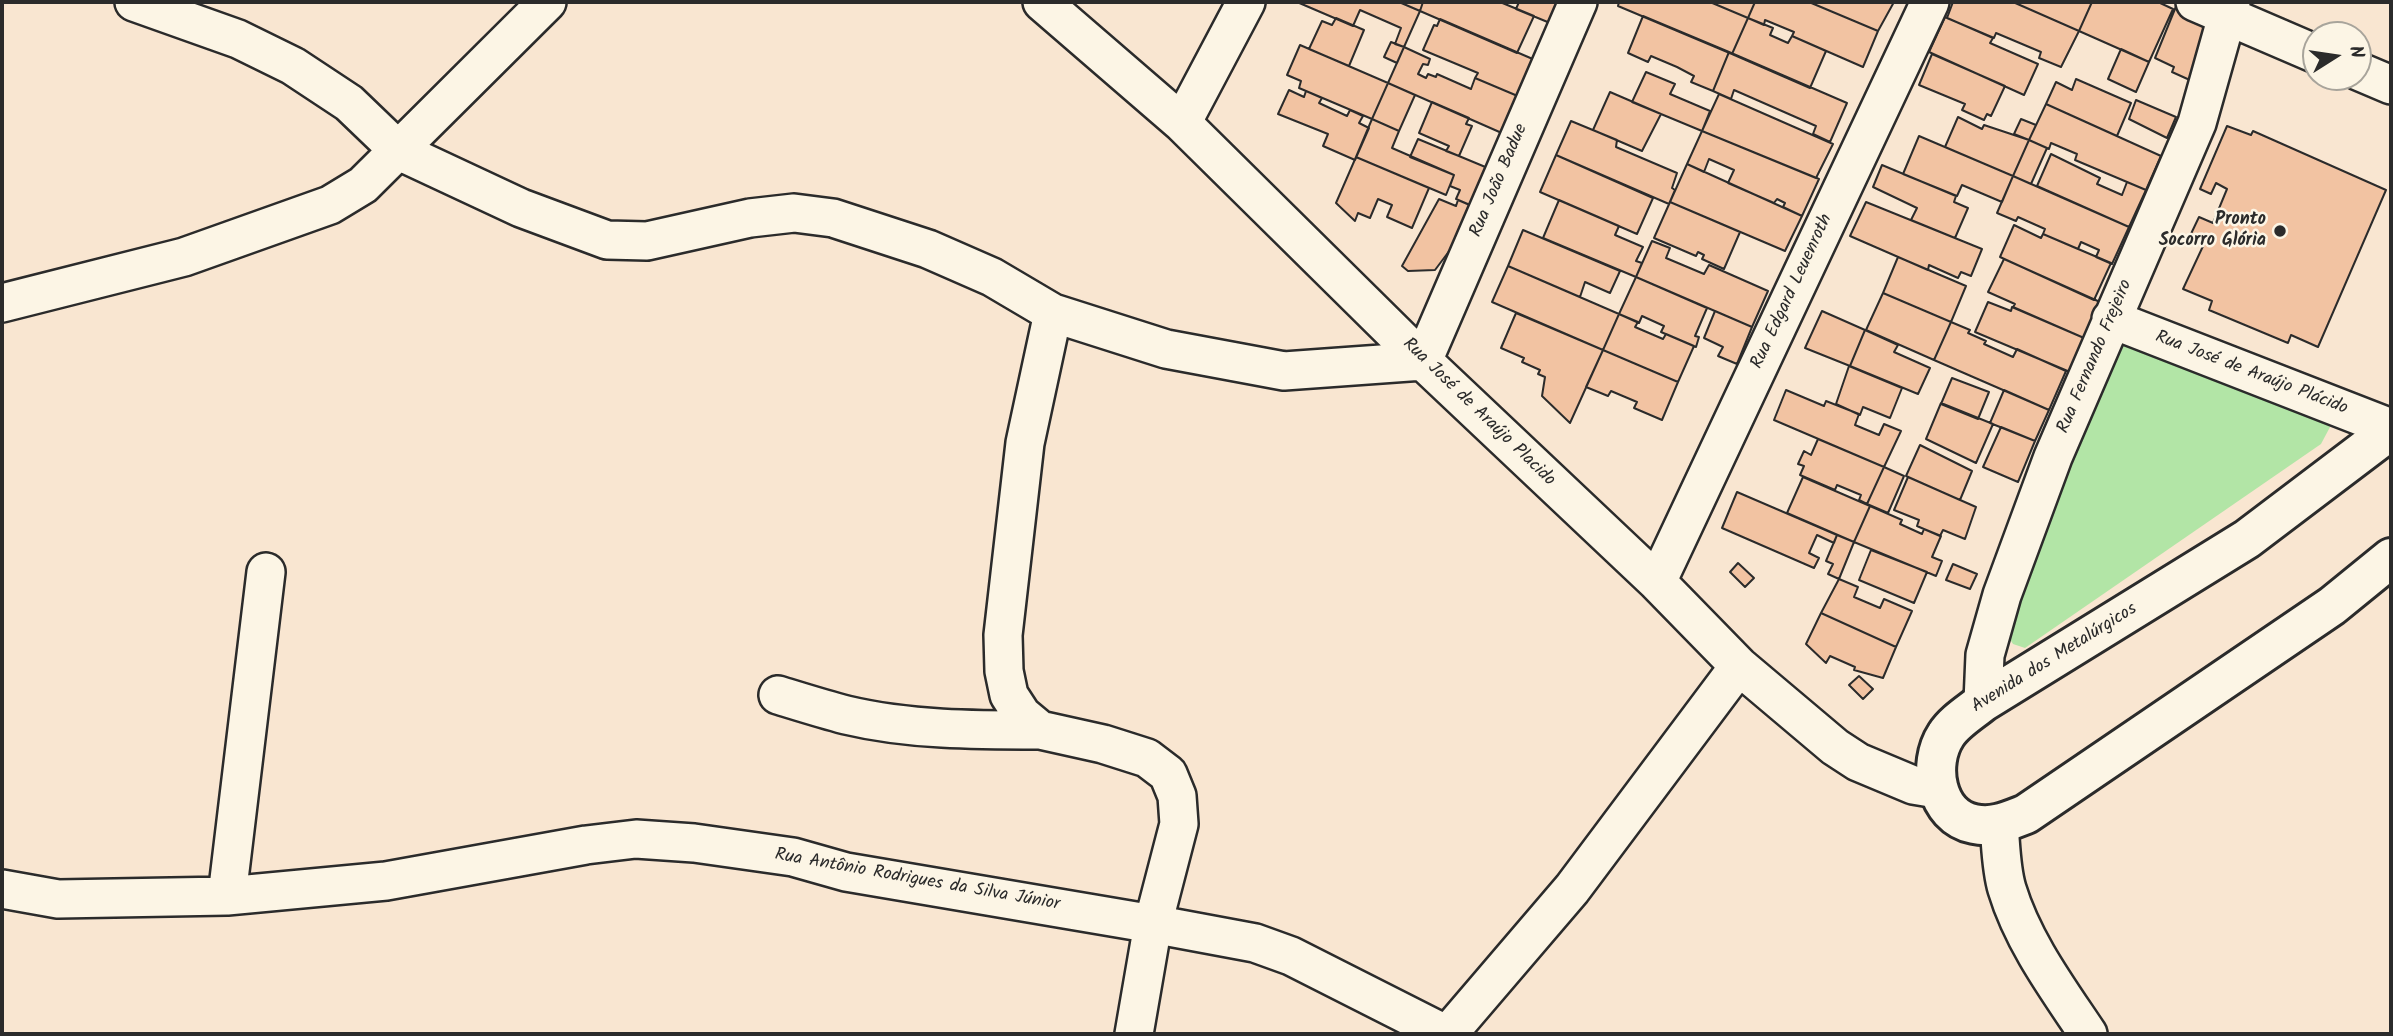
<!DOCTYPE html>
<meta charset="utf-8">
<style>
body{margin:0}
#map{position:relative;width:2393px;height:1036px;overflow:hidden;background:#f9e6d1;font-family:Kalam,sans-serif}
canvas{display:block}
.frame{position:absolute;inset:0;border:4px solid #2b2b2b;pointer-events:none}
.north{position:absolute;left:2302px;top:21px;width:70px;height:70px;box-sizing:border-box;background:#fcf5e5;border:2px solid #a8a49b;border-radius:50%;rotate:78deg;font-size:19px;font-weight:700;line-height:28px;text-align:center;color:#2b2b2b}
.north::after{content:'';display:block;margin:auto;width:24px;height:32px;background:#2b2b2b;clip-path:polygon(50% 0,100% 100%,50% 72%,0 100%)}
</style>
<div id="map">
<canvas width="2393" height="1036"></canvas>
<div class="frame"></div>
<div class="north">N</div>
</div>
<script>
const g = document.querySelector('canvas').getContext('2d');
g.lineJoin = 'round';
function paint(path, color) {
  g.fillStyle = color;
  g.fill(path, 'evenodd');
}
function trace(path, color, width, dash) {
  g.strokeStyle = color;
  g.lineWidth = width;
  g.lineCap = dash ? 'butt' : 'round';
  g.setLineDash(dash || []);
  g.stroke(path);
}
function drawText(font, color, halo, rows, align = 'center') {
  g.font = font + ' Kalam,sans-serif';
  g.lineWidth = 5;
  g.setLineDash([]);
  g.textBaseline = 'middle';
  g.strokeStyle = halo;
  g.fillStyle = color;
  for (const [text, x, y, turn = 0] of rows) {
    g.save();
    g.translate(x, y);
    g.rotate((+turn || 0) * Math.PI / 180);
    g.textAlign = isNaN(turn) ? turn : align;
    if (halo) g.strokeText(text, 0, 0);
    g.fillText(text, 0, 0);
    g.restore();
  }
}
const green = new Path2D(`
 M 2115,331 L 2323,417 L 2330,427 L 2321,444 L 2025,648 L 2013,644 L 2006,633 Z`);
const building = new Path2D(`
 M 1297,2 L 1399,2 L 1420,11 L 1404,47 L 1395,44 L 1401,28 L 1360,10 L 1353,26 Z
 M 1399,2 L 1423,2 L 1420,11 Z
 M 1423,2 L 1500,2 L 1534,16 L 1517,53 L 1420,11 Z
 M 1519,2 L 1559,2 L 1550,23 L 1516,9 Z
 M 1619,2 L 1710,2 L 1748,18 L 1732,54 L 1618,6 Z
 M 1710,2 L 1755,2 L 1748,18 Z
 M 1755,2 L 1809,2 L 1878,31 L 1863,67 L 1792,36 L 1794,32 L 1765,20 L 1764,25 L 1748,18 Z
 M 1809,2 L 1894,2 L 1878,31 Z
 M 1953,2 L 2013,2 L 2079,31 L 2061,67 L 2039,58 L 2041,52 L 1996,33 L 1994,38 L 1947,18 Z
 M 2013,2 L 2092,2 L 2079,31 Z
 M 2092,2 L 2158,2 L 2173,9 L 2149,62 L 2079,31 Z
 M 2177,4 L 2195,17 L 2205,30 L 2192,81 L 2172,72 L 2174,67 L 2155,58 Z
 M 1643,16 L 1729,52 L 1713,91 L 1691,82 L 1694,76 L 1677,67 L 1651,56 L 1648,62 L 1628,53 Z
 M 1945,17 L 1993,38 L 1990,43 L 2038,64 L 2024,95 L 1929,52 Z
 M 1336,18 L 1364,30 L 1349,66 L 1309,49 L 1322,21 L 1332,25 Z
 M 1748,18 L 1773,28 L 1770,35 L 1788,43 L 1792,36 L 1826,51 L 1810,88 L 1732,54 Z
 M 1440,19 L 1535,60 L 1520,97 L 1475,78 L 1478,73 L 1423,50 L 1434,25 L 1437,26 Z
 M 1391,42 L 1404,47 L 1397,63 L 1384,57 Z
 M 1300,45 L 1388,83 L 1372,119 L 1299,88 L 1301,81 L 1287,75 Z
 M 1404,47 L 1430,59 L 1428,65 L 1423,64 L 1418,74 L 1426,78 L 1428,74 L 1436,77 L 1437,74 L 1471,89 L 1475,78 L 1520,97 L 1504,134 L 1388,83 Z
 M 2121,49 L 2149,62 L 2136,92 L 2108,79 Z
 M 1729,52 L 1847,103 L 1830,142 L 1813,134 L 1816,126 L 1734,90 L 1731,99 L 1713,91 Z
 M 1932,54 L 2005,86 L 1991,116 L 1987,114 L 1984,120 L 1962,110 L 1965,104 L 1919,85 Z
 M 1646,72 L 1675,84 L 1670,94 L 1710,111 L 1702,131 L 1632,102 Z
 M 2076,79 L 2131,103 L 2117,136 L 2046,104 L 2056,82 L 2072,90 Z
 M 1388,83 L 1415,95 L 1399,131 L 1372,119 Z
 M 1289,90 L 1304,97 L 1306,91 L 1322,98 L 1319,103 L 1347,116 L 1350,110 L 1363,116 L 1359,123 L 1369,128 L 1355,160 L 1323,146 L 1328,134 L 1278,114 Z
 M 1610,92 L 1661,114 L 1642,151 L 1593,130 Z
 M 1719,94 L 1833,144 L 1816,178 L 1702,131 Z
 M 2136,100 L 2176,117 L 2167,138 L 2129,119 Z
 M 1432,102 L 1469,118 L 1466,124 L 1472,126 L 1459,156 L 1446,151 L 1449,146 L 1419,133 Z
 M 2046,104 L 2161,156 L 2146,190 L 2075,160 L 2077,154 L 2051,143 L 2049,149 L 2029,140 Z
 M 1958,117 L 1982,129 L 1984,125 L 2029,140 L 2013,176 L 1945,147 Z
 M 1372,119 L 1399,131 L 1392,148 L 1454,175 L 1446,195 L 1356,157 Z
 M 2021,119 L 2036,125 L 2029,140 L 2014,134 Z
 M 1571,121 L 1617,140 L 1616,147 L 1677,173 L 1672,188 L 1675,190 L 1669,204 L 1556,155 Z
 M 2227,126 L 2251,135 L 2253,131 L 2386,190 L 2318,347 L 2291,335 L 2288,343 L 2209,310 L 2212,301 L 2183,289 L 2204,244 L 2189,238 L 2199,217 L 2213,223 L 2227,189 L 2216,183 L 2211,194 L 2200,189 Z
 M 1702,131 L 1819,179 L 1802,216 L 1783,207 L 1785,203 L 1777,199 L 1774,203 L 1728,183 L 1734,170 L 1709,159 L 1704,172 L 1687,164 Z
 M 1919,136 L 2013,176 L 2002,202 L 1962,185 L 1957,196 L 1903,174 Z
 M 1418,139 L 1495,171 L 1477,208 L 1456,199 L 1460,190 L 1450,186 L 1454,175 L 1410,157 Z
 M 2029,140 L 2047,148 L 2031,184 L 2013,176 Z
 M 2051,154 L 2100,178 L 2097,184 L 2122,195 L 2127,182 L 2146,190 L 2129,227 L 2037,186 Z
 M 1556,155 L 1653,198 L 1637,234 L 1540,192 Z
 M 1356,157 L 1429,188 L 1412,228 L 1387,217 L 1392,205 L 1378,199 L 1370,218 L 1358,213 L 1355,221 L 1336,203 Z
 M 1687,164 L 1802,216 L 1785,251 L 1670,202 Z
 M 1882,165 L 1956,196 L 1954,202 L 1968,208 L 1955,238 L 1911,220 L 1917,208 L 1873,187 Z
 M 2013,176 L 2129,227 L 2112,264 L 2096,257 L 2099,250 L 2081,242 L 2078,249 L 2043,234 L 2045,229 L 2018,217 L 2016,221 L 1997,213 Z
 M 1439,199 L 1456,206 L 1458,200 L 1472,206 L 1459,238 L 1435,270 L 1408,271 L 1402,266 Z
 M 1559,200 L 1619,226 L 1615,235 L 1643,247 L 1636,261 L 1642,263 L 1636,277 L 1543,238 Z
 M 1670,202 L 1740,232 L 1724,269 L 1702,259 L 1704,255 L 1698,252 L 1696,256 L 1654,238 Z
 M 1866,202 L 1982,249 L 1971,276 L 1961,272 L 1958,278 L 1929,265 L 1928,270 L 1850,236 Z
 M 2014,225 L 2041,238 L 2043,234 L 2111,263 L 2094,300 L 2000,257 Z
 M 1523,230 L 1620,271 L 1610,293 L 1585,282 L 1580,297 L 1508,266 Z
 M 1652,241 L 1670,248 L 1666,258 L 1704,274 L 1709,265 L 1768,291 L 1752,327 L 1636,277 Z
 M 1898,257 L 1966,286 L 1951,322 L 1883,293 Z
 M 2004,259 L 2100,302 L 2084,338 L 2013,307 L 2015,304 L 1988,292 Z
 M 1508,266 L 1619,314 L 1603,350 L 1492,302 Z
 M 1636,277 L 1707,308 L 1695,336 L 1699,337 L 1696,347 L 1661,332 L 1664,326 L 1642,316 L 1639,323 L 1619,314 Z
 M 1883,293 L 1951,322 L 1934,360 L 1866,330 Z
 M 1988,302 L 2011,311 L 2012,307 L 2084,338 L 2070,372 L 1975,332 Z
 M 1715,311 L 1752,327 L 1737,364 L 1718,356 L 1723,347 L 1704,338 Z
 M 1822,311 L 1865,330 L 1850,366 L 1805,348 Z
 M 1516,313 L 1603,350 L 1570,423 L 1542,396 L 1545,377 L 1538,374 L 1540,370 L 1522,362 L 1524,358 L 1501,348 Z
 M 1619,314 L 1638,322 L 1635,327 L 1663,339 L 1666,334 L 1694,346 L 1678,382 L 1603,350 Z
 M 1951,322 L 1970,330 L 1968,333 L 1986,341 L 1984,344 L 2013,357 L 2017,349 L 2066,371 L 2049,410 L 1934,360 Z
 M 1865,330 L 1898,345 L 1894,352 L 1930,368 L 1918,394 L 1850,366 Z
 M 1603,350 L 1678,382 L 1662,420 L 1634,408 L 1637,402 L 1611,391 L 1608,396 L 1586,387 Z
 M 1849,366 L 1902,388 L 1890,418 L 1863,407 L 1860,415 L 1836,404 Z
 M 1952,378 L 1989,392 L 1978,419 L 1941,404 Z
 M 1786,390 L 1824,406 L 1826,401 L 1859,414 L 1855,425 L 1879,435 L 1884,424 L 1901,431 L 1884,467 L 1774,420 Z
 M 2004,390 L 2049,410 L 2035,441 L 1990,423 Z
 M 1941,403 L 1993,424 L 1976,463 L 1926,439 Z
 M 2001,427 L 2035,441 L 2018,482 L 1983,467 Z
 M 1818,439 L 1884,467 L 1867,504 L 1859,500 L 1861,495 L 1837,485 L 1835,490 L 1800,475 L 1804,466 L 1798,464 L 1804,451 L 1811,455 Z
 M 1920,445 L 1972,471 L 1960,500 L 1906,476 Z
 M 1884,467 L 1904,476 L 1888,513 L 1867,504 Z
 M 1803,477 L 1870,506 L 1854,542 L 1787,513 Z
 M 1908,477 L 1976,507 L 1965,539 L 1943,530 L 1940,536 L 1917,526 L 1919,520 L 1894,510 Z
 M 1737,492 L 1837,535 L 1834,543 L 1817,535 L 1809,553 L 1819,558 L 1814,568 L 1722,528 Z
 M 1870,506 L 1902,520 L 1900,524 L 1922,534 L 1924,529 L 1941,536 L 1932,557 L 1942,561 L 1936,576 L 1854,542 Z
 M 1837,535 L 1854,542 L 1839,579 L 1828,574 L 1833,564 L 1826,561 Z
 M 1871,550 L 1927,572 L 1914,603 L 1859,580 Z
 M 1738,563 L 1754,578 L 1745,587 L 1730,572 Z
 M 1953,564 L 1977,574 L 1970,589 L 1946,580 Z
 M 1839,579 L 1858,587 L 1854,597 L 1880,608 L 1884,599 L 1912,611 L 1896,647 L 1821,613 Z
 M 1821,613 L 1896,647 L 1883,678 L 1854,670 L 1855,667 L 1830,656 L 1826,663 L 1806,644 Z
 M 1859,676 L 1873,689 L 1863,699 L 1849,685 Z`);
const street = new Path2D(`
 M 134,2 L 238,39 L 293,66 L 349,103 L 399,151 L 521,208 L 607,240 L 647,241 L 750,218 L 794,213 L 833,218 L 928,249 L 992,277 L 1053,313 L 1166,349 L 1284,371 L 1423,361 L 1578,2
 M 1042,2 L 1182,123 L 1423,361 L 1657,582 L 1739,666 L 1835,747 L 1858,762 L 1913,785 L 1937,789
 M 2195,2 L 2316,54
 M 2358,71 L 2391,85
 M 1182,123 L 1246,2
 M 2,303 L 184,257 L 330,205 L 363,185 L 547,2
 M 2111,319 L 2391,428
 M 1657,582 L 1930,2
 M 778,695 C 801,702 823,709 846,715 C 909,730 975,730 1040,730
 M 1983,702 L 1985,655 L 2002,595 L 2053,457 L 2197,123 L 2231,2
 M 1999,825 C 2001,847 2001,869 2007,889 C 2023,942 2058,989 2088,1034
 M 2,889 L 58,899 L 227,896 L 386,881 L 586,845 L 636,839 L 694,843 L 793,857 L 846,872 L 1153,924 L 1179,824 L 1177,796 L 1168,774 L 1147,758 L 1103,744 L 1040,730 L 1022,715 L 1009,695 L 1004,671 L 1003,635 L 1025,443 L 1053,313
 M 227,896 L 266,572
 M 1134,1034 L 1153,924 L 1255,943 L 1291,956 L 1445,1034
 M 1448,1034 L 1572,889 L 1739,666`);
const secondary = new Path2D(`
 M 2391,430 L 2247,539 L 1983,702 C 1971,712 1954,722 1946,735 C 1927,764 1935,816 1974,824 C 1993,828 2008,821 2026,814 L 2332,606 L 2391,558`);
const markers = [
 [2280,231,7,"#2b2b2b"]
];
const streetNames = [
 ["Rua João Badue",1500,181,-67],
 ["Rua Edgard Leuenroth",1793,292,-65],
 ["Rua Fernando Frejeiro",2096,357,-67],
 ["Rua José de Araújo Plácido",2251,374,21],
 ["Rua José de Araújo Placido",1478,413,44],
 ["Avenida dos Metalúrgicos",2055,659,-32],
 ["Rua Antônio Rodrigues da Silva Júnior",917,881,10]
];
const poiNames = [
 ["Pronto",2266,221],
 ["Socorro Glória",2266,242]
];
paint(green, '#b2e5a6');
paint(building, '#f2c3a2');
trace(building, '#2b2b2b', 2);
trace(street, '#2b2b2b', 42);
trace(secondary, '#2b2b2b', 44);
trace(street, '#fcf5e5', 37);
trace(secondary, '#fcf5e5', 38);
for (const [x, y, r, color] of markers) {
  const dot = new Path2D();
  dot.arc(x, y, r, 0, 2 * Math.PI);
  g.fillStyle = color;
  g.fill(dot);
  trace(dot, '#fcf5e5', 2.5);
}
drawText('18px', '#2b2b2b', '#fcf5e5', streetNames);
drawText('bold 18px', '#2b2b2b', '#fcf5e5', poiNames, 'right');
</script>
